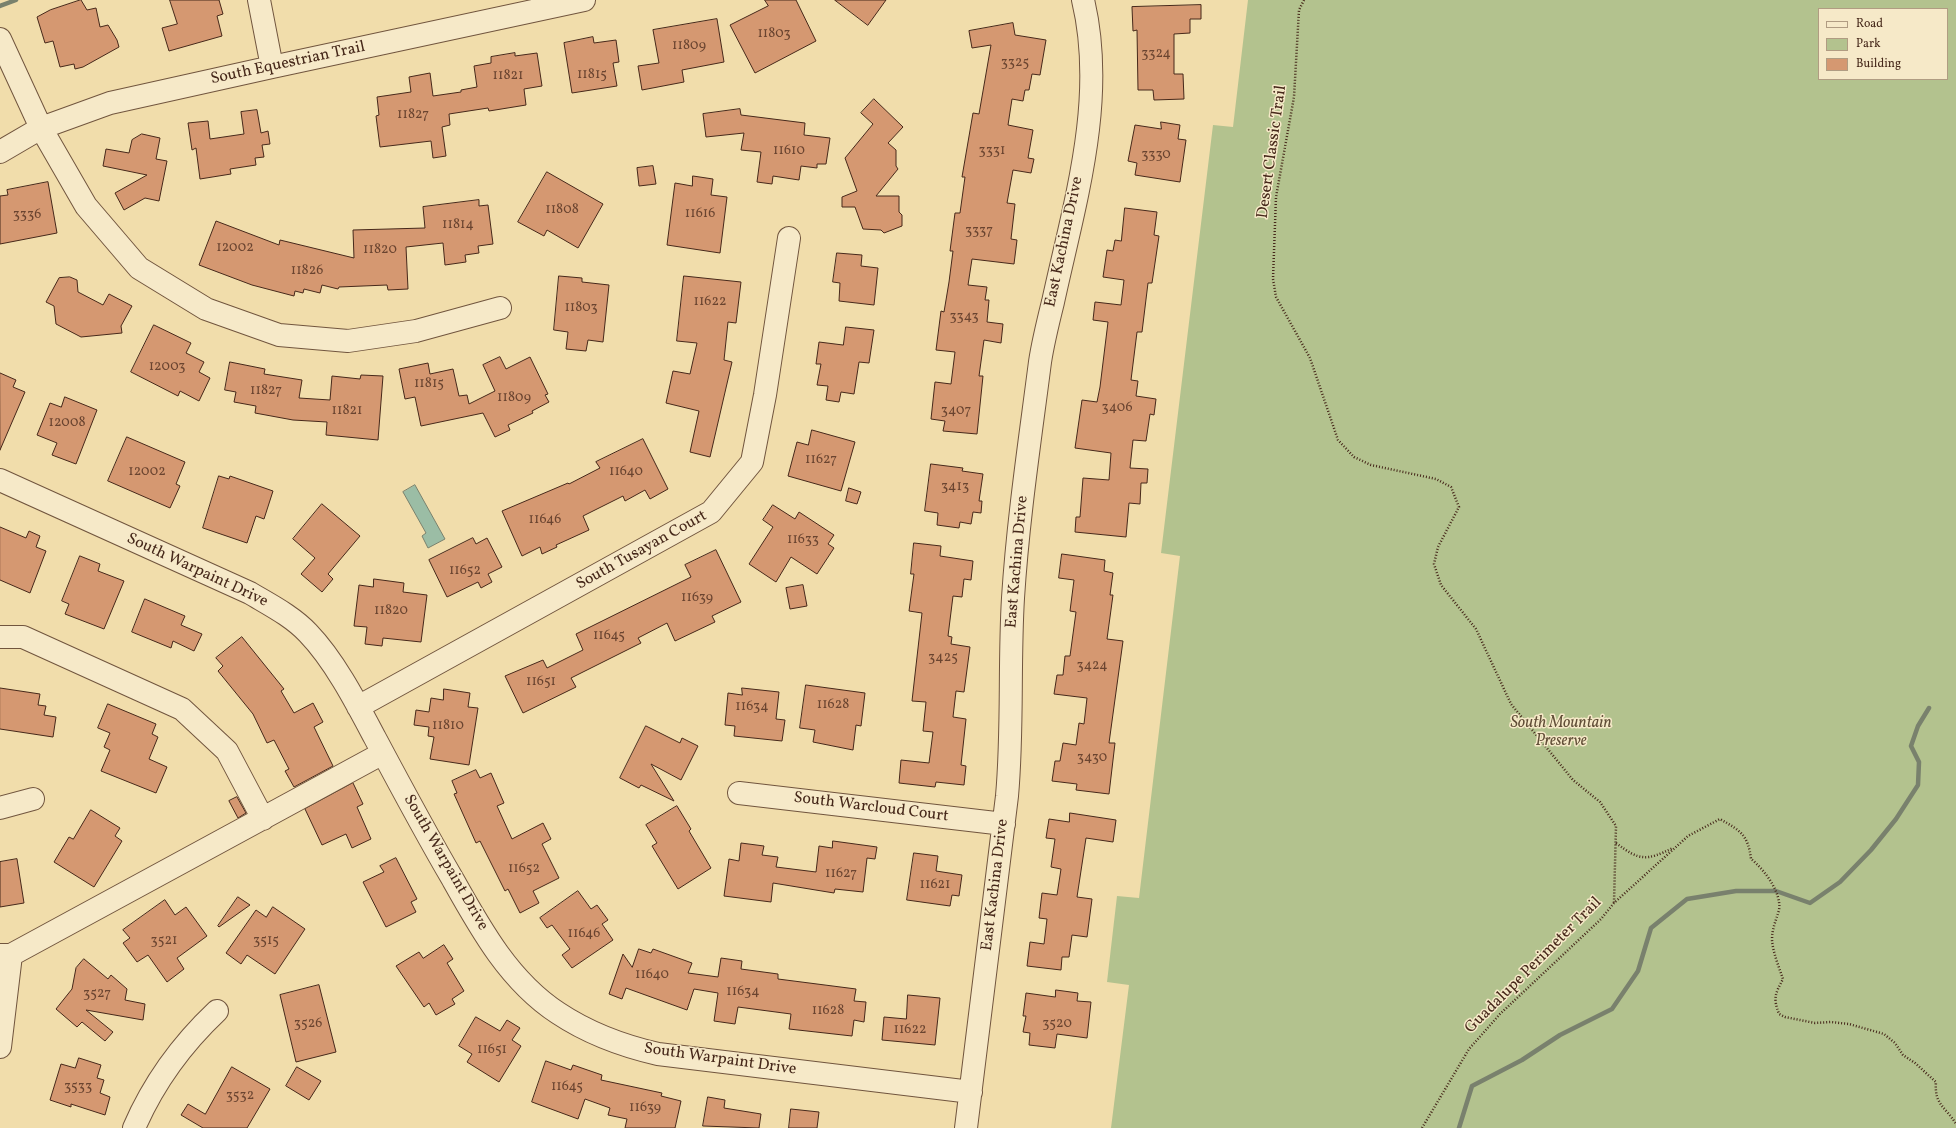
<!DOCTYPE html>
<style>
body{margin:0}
#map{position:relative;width:1956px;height:1128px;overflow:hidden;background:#f1ddab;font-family:Vollkorn,serif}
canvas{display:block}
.legend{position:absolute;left:1818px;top:8px;width:130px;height:72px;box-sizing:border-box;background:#f6e9c8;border:1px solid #b09c82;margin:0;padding:5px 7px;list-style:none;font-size:12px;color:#46281a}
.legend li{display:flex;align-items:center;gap:8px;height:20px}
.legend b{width:20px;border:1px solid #b09c82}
</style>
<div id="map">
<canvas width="1956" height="1128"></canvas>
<ul class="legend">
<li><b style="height:5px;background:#f6e9c8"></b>Road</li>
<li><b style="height:11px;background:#b3c28e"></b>Park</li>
<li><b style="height:11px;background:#d59871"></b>Building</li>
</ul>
</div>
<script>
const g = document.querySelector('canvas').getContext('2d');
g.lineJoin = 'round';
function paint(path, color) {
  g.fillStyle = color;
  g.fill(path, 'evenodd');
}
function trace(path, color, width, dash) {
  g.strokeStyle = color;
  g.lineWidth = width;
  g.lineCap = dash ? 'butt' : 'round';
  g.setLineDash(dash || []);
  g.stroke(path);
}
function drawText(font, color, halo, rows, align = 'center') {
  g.font = font + ' Vollkorn,serif';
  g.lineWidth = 3;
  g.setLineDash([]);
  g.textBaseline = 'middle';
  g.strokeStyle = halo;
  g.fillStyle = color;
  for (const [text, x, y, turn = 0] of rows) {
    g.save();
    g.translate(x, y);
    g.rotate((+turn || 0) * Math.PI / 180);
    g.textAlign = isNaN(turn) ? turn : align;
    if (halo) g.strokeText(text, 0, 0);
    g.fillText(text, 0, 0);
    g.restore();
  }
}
const green = new Path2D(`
 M 1248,0 L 1956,0 L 1956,1128 L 1111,1128 L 1129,985 L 1107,982 L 1117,896 L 1139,898 L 1180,556 L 1161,553 L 1213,125 L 1233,127 ZM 1819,9 L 1947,9 L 1947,79 L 1819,79 Z`);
const water = new Path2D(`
 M 415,485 L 445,539 L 428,548 L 422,536 L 426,533 L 403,492 Z`);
const stream = new Path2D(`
 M 0,6 L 16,0
 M 1459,1128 L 1472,1086 L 1522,1060 L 1560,1035 L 1612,1009 L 1638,971 L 1651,928 L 1687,899 L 1736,891 L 1776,891 L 1810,903 L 1840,882 L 1871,850 L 1896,819 L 1918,785 L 1919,762 L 1911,746 L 1918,726 L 1929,708`);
const building = new Path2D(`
 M 81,0 L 87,10 L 96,8 L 100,27 L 108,25 L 117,40 L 119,47 L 83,67 L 75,69 L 74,64 L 60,67 L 53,41 L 45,43 L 37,17 L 50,10 Z
 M 170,0 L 219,0 L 223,14 L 217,16 L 222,36 L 169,51 L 162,28 L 177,24 Z
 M 765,0 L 796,0 L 816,41 L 755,73 L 730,25 L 768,6 Z
 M 835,0 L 886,0 L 868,25 Z
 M 1201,5 L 1201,19 L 1190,19 L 1190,33 L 1174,34 L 1174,74 L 1183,74 L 1184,99 L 1154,100 L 1153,90 L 1138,90 L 1137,30 L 1133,31 L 1132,7 Z
 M 717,19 L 724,62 L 682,70 L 684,82 L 642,90 L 638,66 L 659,63 L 653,30 Z
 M 1013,23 L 1015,35 L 1046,40 L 1040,75 L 1032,74 L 1029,90 L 1025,90 L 1023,101 L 1012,99 L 1008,125 L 1033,130 L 1028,158 L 1034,159 L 1031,173 L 1013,170 L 1007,203 L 1015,204 L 1011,239 L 1017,240 L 1014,264 L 972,259 L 968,285 L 987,287 L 985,300 L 989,300 L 987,322 L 1003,324 L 1001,343 L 984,340 L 979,376 L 983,376 L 977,434 L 943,431 L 945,421 L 931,419 L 935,382 L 951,384 L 955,352 L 936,350 L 941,311 L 944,312 L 949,282 L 953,251 L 950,251 L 955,213 L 960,213 L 965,177 L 962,177 L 973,113 L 979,114 L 991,45 L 972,48 L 969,31 Z
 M 593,37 L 594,43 L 616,40 L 619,62 L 613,63 L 617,86 L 572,93 L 564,43 Z
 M 515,53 L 515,56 L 537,53 L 542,86 L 524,89 L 526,105 L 489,111 L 488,108 L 449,114 L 450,125 L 442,127 L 446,156 L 433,158 L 431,141 L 380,147 L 376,116 L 379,115 L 377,97 L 411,92 L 409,77 L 430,73 L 433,96 L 461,92 L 461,90 L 477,87 L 474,66 L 491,63 L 491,57 Z
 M 874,99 L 903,127 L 888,143 L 896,150 L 896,166 L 898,169 L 876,196 L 899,196 L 899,212 L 902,215 L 902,226 L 884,233 L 881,230 L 863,229 L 855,207 L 842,207 L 842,197 L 857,191 L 845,158 L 873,124 L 861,113 Z
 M 740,109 L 741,115 L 805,123 L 804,135 L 830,138 L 826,164 L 817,164 L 817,168 L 801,166 L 799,180 L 773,176 L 772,184 L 757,182 L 761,152 L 741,150 L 744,133 L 706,137 L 703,114 Z
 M 257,110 L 261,133 L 268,131 L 270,144 L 262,145 L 264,157 L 255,158 L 256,165 L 230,169 L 231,174 L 200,179 L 196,148 L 192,150 L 188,123 L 208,121 L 210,139 L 244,134 L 241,112 Z
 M 1161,122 L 1180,125 L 1178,139 L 1186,140 L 1180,182 L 1135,175 L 1137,163 L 1128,161 L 1135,125 L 1161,129 Z
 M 142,134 L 160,138 L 156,159 L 167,161 L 159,201 L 145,198 L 124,210 L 115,193 L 147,175 L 103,166 L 106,149 L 129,153 L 132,140 Z
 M 653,166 L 656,184 L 639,186 L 637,168 Z
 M 547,172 L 603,204 L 578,248 L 547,230 L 544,236 L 518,222 Z
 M 693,176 L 713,179 L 711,195 L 727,197 L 720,253 L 667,245 L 675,183 L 692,186 Z
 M 48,182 L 57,233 L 0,244 L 0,196 L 8,195 L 7,190 Z
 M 479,200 L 479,206 L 488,205 L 493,244 L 478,246 L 479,253 L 465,255 L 466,262 L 445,265 L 443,243 L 406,247 L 408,289 L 388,290 L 387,285 L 339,287 L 338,289 L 322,285 L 320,293 L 304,289 L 303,293 L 295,291 L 294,296 L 252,285 L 199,265 L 216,221 L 279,245 L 280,240 L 354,258 L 353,230 L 425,228 L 423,207 Z
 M 1125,208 L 1157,212 L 1154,235 L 1159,236 L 1152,283 L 1148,283 L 1142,332 L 1137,332 L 1131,380 L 1138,381 L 1136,396 L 1156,399 L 1154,415 L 1150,414 L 1146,441 L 1133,440 L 1130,468 L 1148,469 L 1147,483 L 1141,483 L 1140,504 L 1129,503 L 1126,537 L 1075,532 L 1076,517 L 1080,517 L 1083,478 L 1109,480 L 1111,453 L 1075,448 L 1082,400 L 1097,402 L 1100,387 L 1108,322 L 1093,320 L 1095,302 L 1121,305 L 1124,280 L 1103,277 L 1107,250 L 1113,251 L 1115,240 L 1121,241 Z
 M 837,253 L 862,255 L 861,266 L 878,268 L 874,305 L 839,301 L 840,283 L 833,282 Z
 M 559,276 L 582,278 L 582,282 L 609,285 L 603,342 L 588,340 L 586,351 L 566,349 L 568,332 L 554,330 Z
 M 684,276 L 741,282 L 736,323 L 728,322 L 724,360 L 732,362 L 710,457 L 690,452 L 699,411 L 666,403 L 673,371 L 690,374 L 697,343 L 677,341 Z
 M 70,277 L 77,280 L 78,292 L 103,305 L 109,294 L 132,306 L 121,326 L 122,333 L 81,337 L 56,324 L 54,306 L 46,302 L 59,278 Z
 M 154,325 L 191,343 L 186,353 L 204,362 L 199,372 L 210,378 L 199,401 L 180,391 L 178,396 L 131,372 Z
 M 846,327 L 874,330 L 869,363 L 859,362 L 854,394 L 841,392 L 839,402 L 826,400 L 828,386 L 817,385 L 821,364 L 816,364 L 819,342 L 843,345 Z
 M 500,357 L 506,369 L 530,357 L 548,394 L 545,395 L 549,402 L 532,411 L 533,413 L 508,425 L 510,430 L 495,437 L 483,413 L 421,426 L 415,397 L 405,399 L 399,369 L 428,363 L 430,374 L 453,369 L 459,396 L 467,395 L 469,404 L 495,391 L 483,365 Z
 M 230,362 L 265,369 L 264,374 L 302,380 L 299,398 L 330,400 L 332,376 L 360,379 L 361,375 L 383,376 L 378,440 L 326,435 L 327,422 L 293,420 L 255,413 L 256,406 L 234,402 L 236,392 L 225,390 Z
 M 0,373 L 16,380 L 13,387 L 25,392 L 0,450 Z
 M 65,397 L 97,410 L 76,464 L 52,455 L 57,443 L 37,435 L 50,403 L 61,407 Z
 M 812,430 L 855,442 L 841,491 L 788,476 L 797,442 L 808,445 Z
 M 127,437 L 185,462 L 176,484 L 180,486 L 170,508 L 108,481 Z
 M 643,439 L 668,489 L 650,499 L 645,490 L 625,501 L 623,496 L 583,516 L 589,530 L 556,545 L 557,547 L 542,554 L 540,547 L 522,556 L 502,511 L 568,483 L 569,484 L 600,468 L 596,462 Z
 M 931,464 L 963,468 L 962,471 L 983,474 L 979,501 L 982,501 L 981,513 L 973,512 L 971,524 L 960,522 L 959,528 L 937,525 L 938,513 L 925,511 Z
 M 219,476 L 229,479 L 230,476 L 273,491 L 264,519 L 256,516 L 247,543 L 203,528 Z
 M 849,488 L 861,492 L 857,504 L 846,501 Z
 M 322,504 L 360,536 L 328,574 L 333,579 L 322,592 L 301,574 L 315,558 L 293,539 Z
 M 773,505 L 795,519 L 799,512 L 834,535 L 828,544 L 834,548 L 817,574 L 791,557 L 776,582 L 749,564 L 773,527 L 763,520 Z
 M 0,527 L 26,538 L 29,531 L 40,536 L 36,547 L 46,551 L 30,593 L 0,580 Z
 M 473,538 L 476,544 L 487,538 L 502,567 L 488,574 L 492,582 L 481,588 L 478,582 L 447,597 L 429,560 Z
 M 914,543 L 941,546 L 940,556 L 973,561 L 971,580 L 964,579 L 962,597 L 953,596 L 948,636 L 952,637 L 951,644 L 970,647 L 964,692 L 956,691 L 953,717 L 966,719 L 961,765 L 966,766 L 964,785 L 936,782 L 935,787 L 899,783 L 901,760 L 929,763 L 933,732 L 923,731 L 926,702 L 912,701 L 922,613 L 909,611 L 914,574 L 911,574 Z
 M 716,550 L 741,602 L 712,616 L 715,622 L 675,641 L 667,623 L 638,638 L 641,643 L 571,678 L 576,687 L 523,713 L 505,676 L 543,660 L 547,668 L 583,650 L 576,634 L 691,577 L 685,565 Z
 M 1062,554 L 1105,560 L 1104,571 L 1113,573 L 1110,595 L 1113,595 L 1107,639 L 1123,641 L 1109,743 L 1115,743 L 1109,794 L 1076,790 L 1077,784 L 1052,781 L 1055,761 L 1060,761 L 1063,743 L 1076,745 L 1079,723 L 1084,724 L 1087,698 L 1054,694 L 1057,675 L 1063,675 L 1065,656 L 1070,656 L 1076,612 L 1070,611 L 1074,580 L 1059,578 Z
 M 80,556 L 100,564 L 98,571 L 124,581 L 104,629 L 65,614 L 69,604 L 62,601 Z
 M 374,579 L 404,583 L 403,592 L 427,595 L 421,642 L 383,638 L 382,646 L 365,644 L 367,627 L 354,626 L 359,585 L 373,587 Z
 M 803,585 L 807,606 L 790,609 L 786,588 Z
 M 145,599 L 185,616 L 181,625 L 202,634 L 194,651 L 173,641 L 171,648 L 132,632 Z
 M 242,637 L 284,689 L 281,691 L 294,713 L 313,703 L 323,722 L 314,727 L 333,766 L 294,787 L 285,771 L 289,769 L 274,740 L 267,743 L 253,714 L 218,671 L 223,666 L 216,658 Z
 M 806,685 L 865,693 L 861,726 L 856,725 L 853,750 L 813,742 L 815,730 L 800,728 Z
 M 0,688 L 40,694 L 38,705 L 46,706 L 44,715 L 56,717 L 53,737 L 0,729 Z
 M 742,688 L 779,692 L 776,719 L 785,720 L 782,741 L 734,736 L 735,726 L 725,725 L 728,693 L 742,695 Z
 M 444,689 L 470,693 L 468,707 L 478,708 L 469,765 L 430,759 L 434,737 L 428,736 L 429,727 L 414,725 L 416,710 L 429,712 L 431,698 L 443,700 Z
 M 108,704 L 156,724 L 152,734 L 158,737 L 149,759 L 167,767 L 156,793 L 101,771 L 110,750 L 104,747 L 110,733 L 98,728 Z
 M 646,726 L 680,743 L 682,738 L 698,746 L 681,780 L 651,764 L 674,801 L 641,785 L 639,788 L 620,778 Z
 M 476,770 L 480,778 L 491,773 L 504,803 L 497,806 L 512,839 L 543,823 L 551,839 L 542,844 L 559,878 L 533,891 L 539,903 L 520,913 L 508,889 L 505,891 L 480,841 L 476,843 L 454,794 L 457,793 L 452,781 Z
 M 353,783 L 363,804 L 357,807 L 371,839 L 352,848 L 346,834 L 322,845 L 305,809 Z
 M 237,797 L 246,813 L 238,818 L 229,801 Z
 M 677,806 L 691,829 L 689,831 L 711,868 L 678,889 L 652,846 L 657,843 L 646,825 Z
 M 91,810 L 120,828 L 115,836 L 122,841 L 94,887 L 54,862 L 69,837 L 73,839 Z
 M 1070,813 L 1116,820 L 1113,842 L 1086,838 L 1077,897 L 1092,899 L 1087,937 L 1072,935 L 1069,957 L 1062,957 L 1061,970 L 1027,966 L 1030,942 L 1044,944 L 1047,919 L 1039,918 L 1042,893 L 1057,895 L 1061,869 L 1051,867 L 1055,839 L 1046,838 L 1049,819 L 1069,822 Z
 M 833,841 L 877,847 L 875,859 L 867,858 L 863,892 L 835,889 L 834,893 L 773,883 L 771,902 L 724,896 L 729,859 L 739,861 L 741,843 L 764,846 L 762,855 L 778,857 L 776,867 L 816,872 L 819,846 L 832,848 Z
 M 914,853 L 938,856 L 936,871 L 962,875 L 959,896 L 952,895 L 950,906 L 907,900 Z
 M 396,858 L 417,899 L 411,902 L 416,912 L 386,927 L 363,882 L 384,872 L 380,866 Z
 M 17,859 L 24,903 L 0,907 L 0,862 Z
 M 578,891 L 591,909 L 597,905 L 608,920 L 602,924 L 613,940 L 572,968 L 562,955 L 570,949 L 552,925 L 547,928 L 540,918 Z
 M 238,897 L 250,905 L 219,927 L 218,926 Z
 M 165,900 L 175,915 L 186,907 L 207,936 L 177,958 L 184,969 L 167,982 L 148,955 L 137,962 L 123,943 L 130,938 L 123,930 Z
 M 273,907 L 305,929 L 275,974 L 247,955 L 241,964 L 226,953 L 256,910 L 266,917 Z
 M 444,945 L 453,959 L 447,963 L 464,991 L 452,999 L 455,1004 L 436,1015 L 429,1003 L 424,1007 L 396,966 L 419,952 L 423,958 Z
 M 639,949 L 651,953 L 653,949 L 692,963 L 688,973 L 718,977 L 721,958 L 742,961 L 741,969 L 778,974 L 778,979 L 856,989 L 854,1001 L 866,1002 L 864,1022 L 854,1020 L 852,1036 L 789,1029 L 791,1014 L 738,1007 L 735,1024 L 714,1021 L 718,993 L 694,989 L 687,1010 L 626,988 L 622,999 L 609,994 L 623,954 L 632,967 Z
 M 84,959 L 108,979 L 111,975 L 127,989 L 125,1000 L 145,1004 L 143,1020 L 86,1010 L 113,1032 L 105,1041 L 82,1022 L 77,1027 L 56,1009 L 72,989 L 76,968 Z
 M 319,985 L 336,1052 L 296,1062 L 280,995 Z
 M 1056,990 L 1078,993 L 1077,1001 L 1091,1002 L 1087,1038 L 1057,1034 L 1055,1048 L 1029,1045 L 1030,1033 L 1023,1032 L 1026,1016 L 1023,1016 L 1026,993 L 1055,997 Z
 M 908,995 L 940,998 L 935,1045 L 882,1040 L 884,1017 L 906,1019 Z
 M 476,1017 L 500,1031 L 507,1020 L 520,1028 L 512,1040 L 521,1046 L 499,1082 L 467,1062 L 472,1054 L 459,1046 Z
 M 79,1058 L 101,1065 L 97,1078 L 104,1080 L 100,1093 L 110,1097 L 105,1115 L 71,1104 L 71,1107 L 50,1100 L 61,1064 L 75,1068 Z
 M 546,1061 L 571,1070 L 573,1065 L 602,1075 L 601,1080 L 662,1093 L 661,1096 L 681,1101 L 675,1128 L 625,1128 L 627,1119 L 608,1115 L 610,1108 L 585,1099 L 578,1119 L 532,1102 Z
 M 232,1067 L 270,1089 L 247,1128 L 203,1128 L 181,1115 L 188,1104 L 205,1114 Z
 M 297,1067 L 321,1081 L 309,1100 L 286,1086 Z
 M 708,1097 L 725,1100 L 724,1108 L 761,1114 L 759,1128 L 703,1126 Z
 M 791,1109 L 819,1112 L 817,1128 L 789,1128 Z`);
const path = new Path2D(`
 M 1304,0 L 1299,10 L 1294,97 L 1276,197 L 1273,279 L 1276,297 L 1310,358 L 1338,440 L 1354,457 L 1371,465 L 1436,479 L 1451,487 L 1459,507 L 1438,547 L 1434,564 L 1441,585 L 1476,629 L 1511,704 L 1573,780 L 1600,802 L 1616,826 L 1614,903
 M 1616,843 C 1640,861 1646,861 1673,848
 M 1422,1128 L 1469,1049 L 1500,1014 L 1601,919 L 1614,903 L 1688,836 L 1720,819 C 1741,831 1748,835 1751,859 C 1764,869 1782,893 1779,910 C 1776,921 1772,928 1772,940 C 1773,953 1779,967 1783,979 C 1775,994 1773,998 1779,1014 L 1785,1017 L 1815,1023 L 1831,1022 L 1849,1024 L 1884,1034 L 1895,1043 L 1903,1055 L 1915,1063 L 1936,1082 C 1934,1105 1946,1107 1956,1124`);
const minor = new Path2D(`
 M 259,0 L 272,67
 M 0,39 L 41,128 L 86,206 L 139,268 L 206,309 L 279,335 L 348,341 L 416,331 L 500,308
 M 0,152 L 41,128 L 110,103 L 272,67 L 584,0
 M 0,480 L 250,593 C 270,605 292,616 308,633 C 335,661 357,704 375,738 C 400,785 425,832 452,878 C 480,928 509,981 558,1013 C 588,1033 623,1046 658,1054 L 971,1092
 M 0,637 L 23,637 L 182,709 L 227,751 L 263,819
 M 358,707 L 711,512 L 752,462 L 765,395 L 789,238
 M 739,793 L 1004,824
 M 0,808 L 33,799
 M 0,955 L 11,955 L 0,1047
 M 11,955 L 383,753
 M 134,1128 C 153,1084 182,1044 217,1011
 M 966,1128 L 1007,796 C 1013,730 1009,664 1013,598 C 1018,519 1030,440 1040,362 C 1043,342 1048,322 1053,302 C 1074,205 1107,100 1083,0`);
const numberNames = [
 ["11803",774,34],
 ["11809",689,46],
 ["3324",1156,54],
 ["3325",1015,63],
 ["11815",592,75],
 ["11821",508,76],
 ["11827",413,115],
 ["11610",789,151],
 ["3331",992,151],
 ["3330",1156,155],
 ["11808",562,210],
 ["11616",700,214],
 ["3336",27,215],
 ["11814",458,225],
 ["3337",979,231],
 ["12002",235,248],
 ["11820",380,250],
 ["11826",307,271],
 ["11622",710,302],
 ["11803",581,308],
 ["3343",964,317],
 ["12003",167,367],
 ["11815",429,384],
 ["11827",266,391],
 ["11809",514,398],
 ["3406",1117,408],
 ["11821",347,411],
 ["3407",956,411],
 ["12008",67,423],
 ["11627",821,460],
 ["12002",147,472],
 ["11640",626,472],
 ["3413",955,487],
 ["11646",545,520],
 ["11633",803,540],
 ["11652",465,571],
 ["11639",697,598],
 ["11820",391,611],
 ["11645",609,636],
 ["3425",943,658],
 ["3424",1092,666],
 ["11651",541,682],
 ["11628",833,705],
 ["11634",752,707],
 ["11810",448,726],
 ["3430",1092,758],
 ["11652",524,869],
 ["11627",841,874],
 ["11621",935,885],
 ["11646",584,934],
 ["3521",164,941],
 ["3515",266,941],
 ["11640",652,975],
 ["11634",743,992],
 ["3527",97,994],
 ["11628",828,1011],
 ["3526",308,1024],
 ["3520",1057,1024],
 ["11622",910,1030],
 ["11651",492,1050],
 ["3533",78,1087],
 ["11645",567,1087],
 ["3532",240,1096],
 ["11639",645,1108]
];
const streetNames = [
 ["South Equestrian Trail",288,64,-12],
 ["Desert Classic Trail",1273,152,-82],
 ["East Kachina Drive",1065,242,-78],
 ["South Tusayan Court",642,551,-29],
 ["East Kachina Drive",1018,562,-85],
 ["South Warpaint Drive",197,571,25],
 ["South Warcloud Court",871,808,7],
 ["South Warpaint Drive",445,863,60],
 ["East Kachina Drive",996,885,-83],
 ["Guadalupe Perimeter Trail",1534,966,-45],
 ["South Warpaint Drive",720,1060,8]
];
const parkNames = [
 ["South Mountain",1561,724],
 ["Preserve",1561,742]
];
paint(green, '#b3c28e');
paint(water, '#9bbda5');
trace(water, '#79816d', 1);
trace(stream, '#79816d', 4.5);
paint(building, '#d59871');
trace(building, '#46281a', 1);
trace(minor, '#71553e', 24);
trace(path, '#46281a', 2.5, [1, 2]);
trace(minor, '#f6e9c8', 22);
drawText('14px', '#6a4430', null, numberNames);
drawText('16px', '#46281a', '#f6e9c8', streetNames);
drawText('italic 16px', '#614e37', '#f6e9c8', parkNames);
</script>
